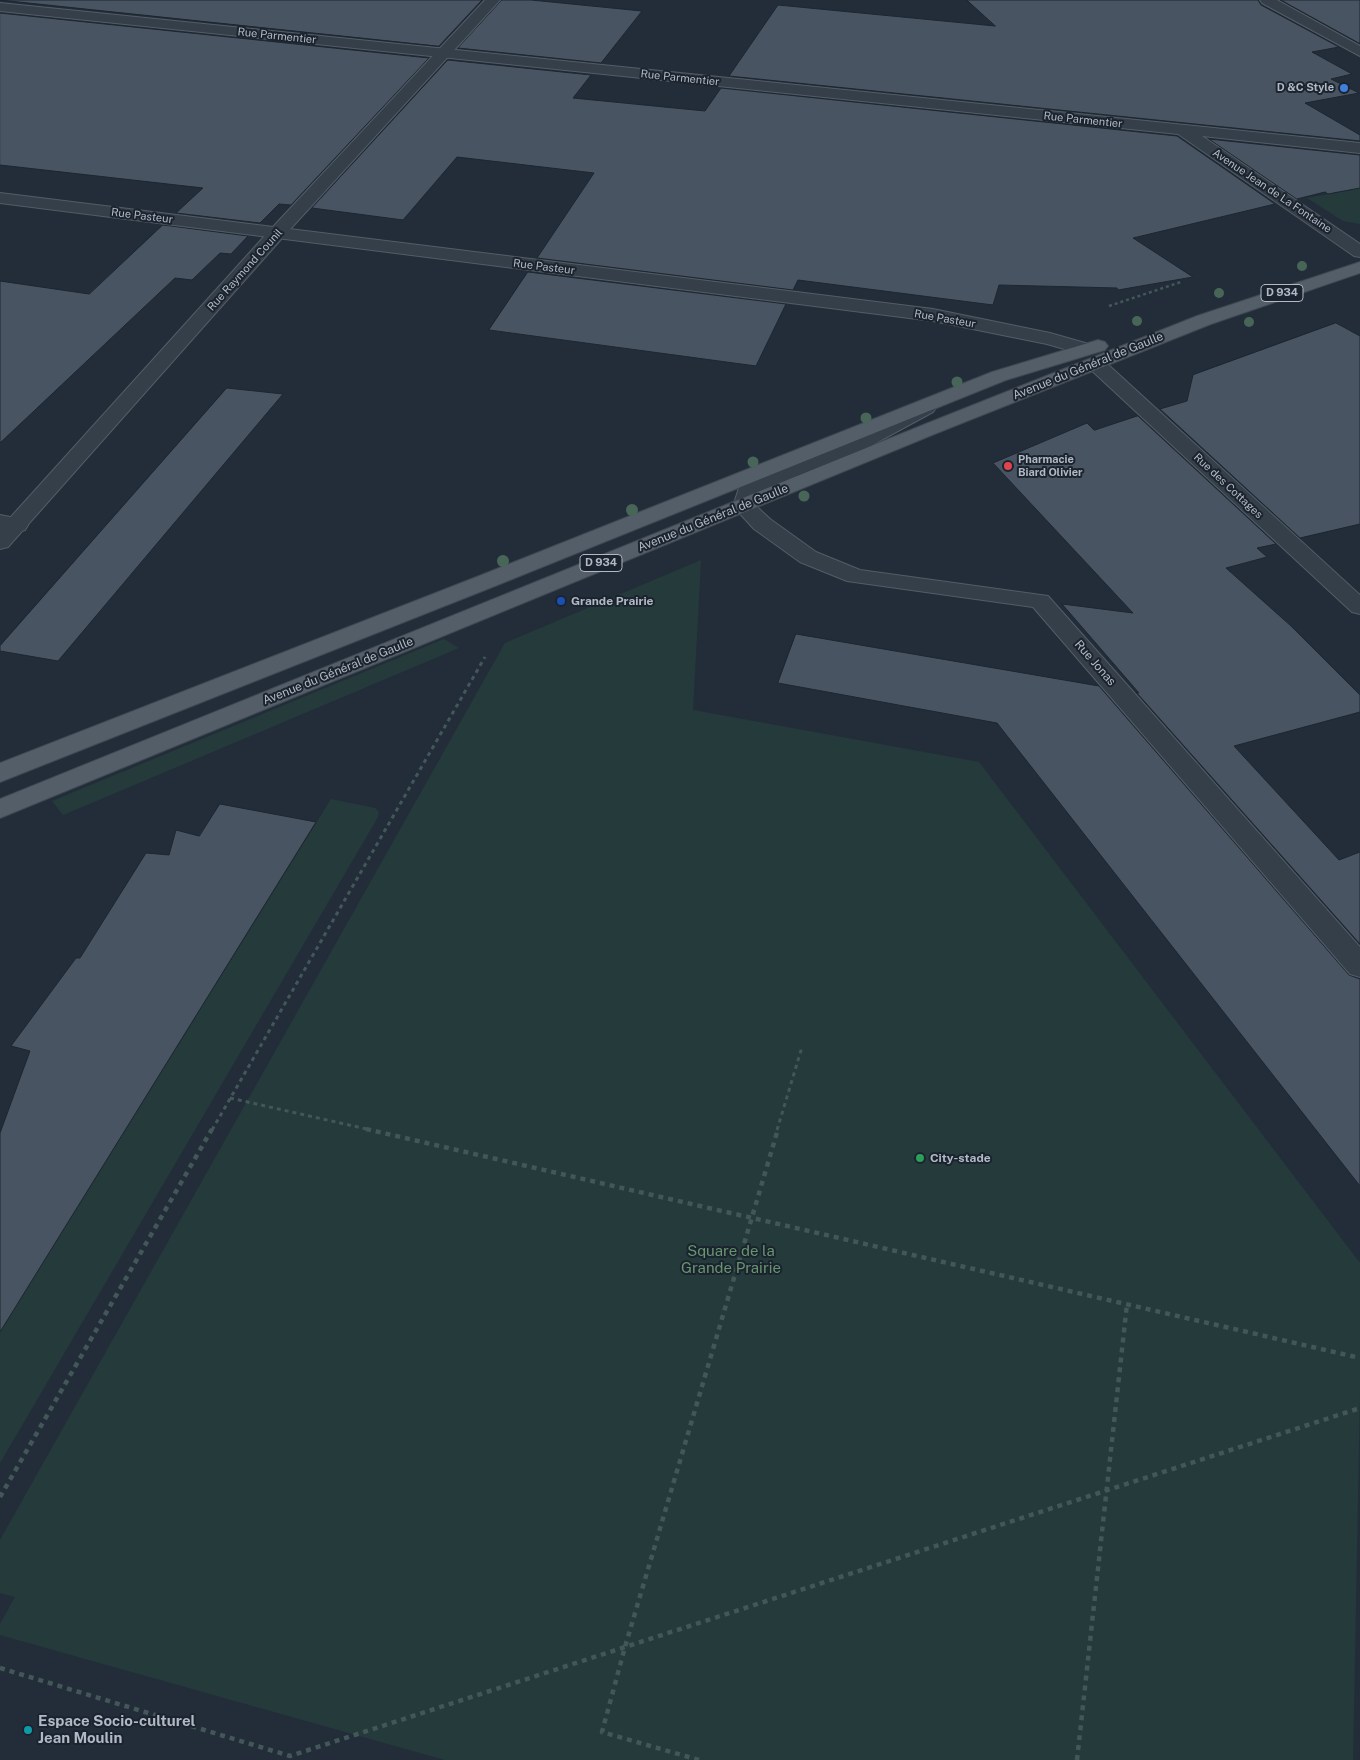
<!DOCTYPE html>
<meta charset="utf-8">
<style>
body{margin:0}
canvas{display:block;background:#222d39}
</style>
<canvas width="1360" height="1760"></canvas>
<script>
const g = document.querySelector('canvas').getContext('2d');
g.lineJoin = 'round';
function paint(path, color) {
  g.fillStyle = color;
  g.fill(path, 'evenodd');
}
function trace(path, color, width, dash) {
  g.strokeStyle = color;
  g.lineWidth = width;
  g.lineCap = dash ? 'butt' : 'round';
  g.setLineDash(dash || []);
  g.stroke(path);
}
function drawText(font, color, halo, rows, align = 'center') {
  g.font = font + ' "Public Sans",sans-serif';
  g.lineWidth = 4;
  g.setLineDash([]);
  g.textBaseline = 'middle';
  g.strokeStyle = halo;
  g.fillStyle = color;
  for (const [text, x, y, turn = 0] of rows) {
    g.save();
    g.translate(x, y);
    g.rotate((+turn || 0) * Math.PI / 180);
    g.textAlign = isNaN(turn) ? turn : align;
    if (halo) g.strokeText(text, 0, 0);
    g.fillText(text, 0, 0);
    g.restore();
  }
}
const green = new Path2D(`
 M 1360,188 L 1360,224 L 1343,221 L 1307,198 Z
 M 701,560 L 693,710 L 979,762 L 1360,1263 L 1360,1390 L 1353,1760 L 445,1760 L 0,1635 L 0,1624 L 15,1597 L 0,1593 L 0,1540 L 505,643 Z
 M 444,639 L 459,648 L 63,815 L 52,801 Z
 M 331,799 L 375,808 L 379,812 L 378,817 L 0,1463 L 0,1332 Z`);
const building = new Path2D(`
 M 0,0 L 482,0 L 439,46 Z
 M 502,0 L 531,0 L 642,11 L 601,63 L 458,48 Z
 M 967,0 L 1258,0 L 1261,5 L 1339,47 L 1312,52 L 1352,74 L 1331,79 L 1359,93 L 1305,103 L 1360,135 L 1360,141 L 729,76 L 778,5 L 995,26 Z
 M 1281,0 L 1360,0 L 1360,43 L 1359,43 Z
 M 0,13 L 429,58 L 291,205 L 279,204 L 260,223 L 176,213 L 203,188 L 0,165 Z
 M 448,60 L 591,75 L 573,98 L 705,111 L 721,88 L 1177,136 L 1275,204 L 1133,238 L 1193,277 L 1118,290 L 1117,288 L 999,285 L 993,305 L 798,280 L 793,290 L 537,258 L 594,173 L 457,157 L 403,220 L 312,208 Z
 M 1209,139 L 1360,155 L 1360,188 L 1328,194 L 1325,192 L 1297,199 Z
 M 163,225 L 248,236 L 231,254 L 220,253 L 192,280 L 175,278 L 0,443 L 0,281 L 89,294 Z
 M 528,272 L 786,304 L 756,366 L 489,330 Z
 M 1336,323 L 1360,336 L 1360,524 L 1300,538 L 1160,409 L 1187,401 L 1193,375 Z
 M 227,388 L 283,394 L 58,661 L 0,651 L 0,646 Z
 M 1138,416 L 1276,544 L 1257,548 L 1267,557 L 1226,568 L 1291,626 L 1360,695 L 1360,712 L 1234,746 L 1339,860 L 1360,852 L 1360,944 L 1136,692 L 1139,693 L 1062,604 L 1133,613 L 993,463 L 1087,423 L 1094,430 Z
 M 796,634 L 1099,686 L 1349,975 L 1360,979 L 1360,1186 L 997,723 L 778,683 Z
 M 220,804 L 316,822 L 0,1332 L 0,1133 L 30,1051 L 11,1046 L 76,958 L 80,958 L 146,853 L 169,855 L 176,830 L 199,836 Z`);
const pathFar2 = new Path2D(`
 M 1109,306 L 1181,282`);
const pathFar1 = new Path2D(`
 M 230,1098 L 371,1130
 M 212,1130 L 485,657
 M 777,1130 L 802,1047`);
const path = new Path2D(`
 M 366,1129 L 1360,1358
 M 0,1497 L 212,1129
 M 0,1668 L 290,1756 L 1360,1408
 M 699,1760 L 602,1732 L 625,1647 L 778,1129
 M 1077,1760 L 1127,1304`);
const service = new Path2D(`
 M 926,402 L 933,404 L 936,408 L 933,412 L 861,451 L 758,494 L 755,505 L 770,519 L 816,552 L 860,570 L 1048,596 L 1360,947 L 1360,977 L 1350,974 L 1033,607 L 847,581 L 800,562 L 754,529 L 733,506 L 740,485 L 847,443 L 919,404 Z`);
const pedestrian = new Path2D(`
 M 485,0 L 500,0 L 283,237 L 8,547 L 0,549 L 0,529 L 271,229 Z`);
const minor = new Path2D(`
 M 1260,0 L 1277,0 L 1360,46 L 1360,56 L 1262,3 Z
 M 0,3 L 1360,143 L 1360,153 L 1202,136 L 1360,244 L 1360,257 L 1354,256 L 1178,134 L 0,11 Z
 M 0,193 L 933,309 L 1050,333 L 1092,345 L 1095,349 L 1092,353 L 1085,355 L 1047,344 L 933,321 L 0,203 Z
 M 1096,358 L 1103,360 L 1360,595 L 1360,614 L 1352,612 L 1089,368 L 1086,364 L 1089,360 Z
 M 0,515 L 25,520 L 28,525 L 25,530 L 17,532 L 0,529 Z`);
const primary = new Path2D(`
 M 1360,262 L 1360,273 L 1211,324 L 937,433 L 0,818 L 0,799 L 923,425 L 1197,316 Z
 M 1098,340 L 1105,342 L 1108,346 L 1105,350 L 1006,380 L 495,586 L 0,782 L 0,763 L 479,576 L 992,372 Z`);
const trees = [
 [1302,266,5],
 [1219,293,5],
 [1137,321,5],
 [1249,322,5],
 [957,382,5.5],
 [866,418,5.5],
 [753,462,5.5],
 [804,496,5.5],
 [632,510,6],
 [503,561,6]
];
const markers = [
 [1344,88,5,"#3f7fe0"],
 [1008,466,5,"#e0444e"],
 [561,601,5,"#1a4fb4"],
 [920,1158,5,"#2e9e5b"],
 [28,1730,5,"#0f9aa8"]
];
const farStreetnames = [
 ["Rue Parmentier",277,36,6],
 ["Rue Parmentier",680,78,6],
 ["Rue Parmentier",1083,120,6],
 ["Avenue Jean de La Fontaine",1272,191,34],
 ["Rue Pasteur",142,216,7],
 ["Rue Pasteur",544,267,7],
 ["Rue Raymond Counil",245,270,-48],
 ["Rue Pasteur",945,319,10],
 ["Rue des Cottages",1228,486,43]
];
const farPoinames = [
 ["D &C Style",1334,88],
 ["Pharmacie",1018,460,"left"],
 ["Biard Olivier",1018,473,"left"]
];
const shields = [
 [1282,293,42],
 [601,563,42]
];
const shieldNames = [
 ["D 934",1282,293],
 ["D 934",601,563]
];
const streetNames = [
 ["Avenue du Général de Gaulle",1088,366,-22],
 ["Avenue du Général de Gaulle",713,518,-22],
 ["Rue Jonas",1095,663,49],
 ["Avenue du Général de Gaulle",338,671,-22]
];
const poiNames = [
 ["Grande Prairie",571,601],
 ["City-stade",930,1158]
];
const nearParknames = [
 ["Square de la",731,1251],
 ["Grande Prairie",731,1268]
];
const nearPoinames = [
 ["Espace Socio-culturel",38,1721],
 ["Jean Moulin",38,1738]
];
paint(green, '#253a3b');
paint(building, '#485462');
trace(building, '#1d2630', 1);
trace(service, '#535c67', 2);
trace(pedestrian, '#535c67', 2);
trace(minor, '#535c67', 2);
trace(primary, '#3f4852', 2);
trace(pathFar2, '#435759', 2.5, [3, 3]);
trace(pathFar1, '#435759', 3, [4, 4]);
trace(path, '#435759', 4.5, [5, 5]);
paint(service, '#353f49');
paint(pedestrian, '#353f49');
paint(minor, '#353f49');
paint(primary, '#535e69');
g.fillStyle = '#486657';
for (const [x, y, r] of trees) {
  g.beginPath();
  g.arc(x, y, r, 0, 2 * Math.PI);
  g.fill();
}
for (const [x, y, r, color] of markers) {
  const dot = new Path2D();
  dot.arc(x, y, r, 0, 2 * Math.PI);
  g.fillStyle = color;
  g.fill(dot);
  trace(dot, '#1b242e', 2);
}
drawText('11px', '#b0b9c5', '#1b242e', farStreetnames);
drawText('bold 11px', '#b0b9c5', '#1b242e', farPoinames, 'right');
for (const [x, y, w] of shields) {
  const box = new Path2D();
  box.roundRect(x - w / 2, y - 8.5, w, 17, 4);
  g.fillStyle = '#1b242e';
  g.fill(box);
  trace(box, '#b0b9c5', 1);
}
drawText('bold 11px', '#b0b9c5', null, shieldNames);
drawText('12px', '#b0b9c5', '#1b242e', streetNames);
drawText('bold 12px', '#b0b9c5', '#1b242e', poiNames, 'left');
drawText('15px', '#689570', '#1b242e', nearParknames);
drawText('bold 15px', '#b0b9c5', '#1b242e', nearPoinames, 'left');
</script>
